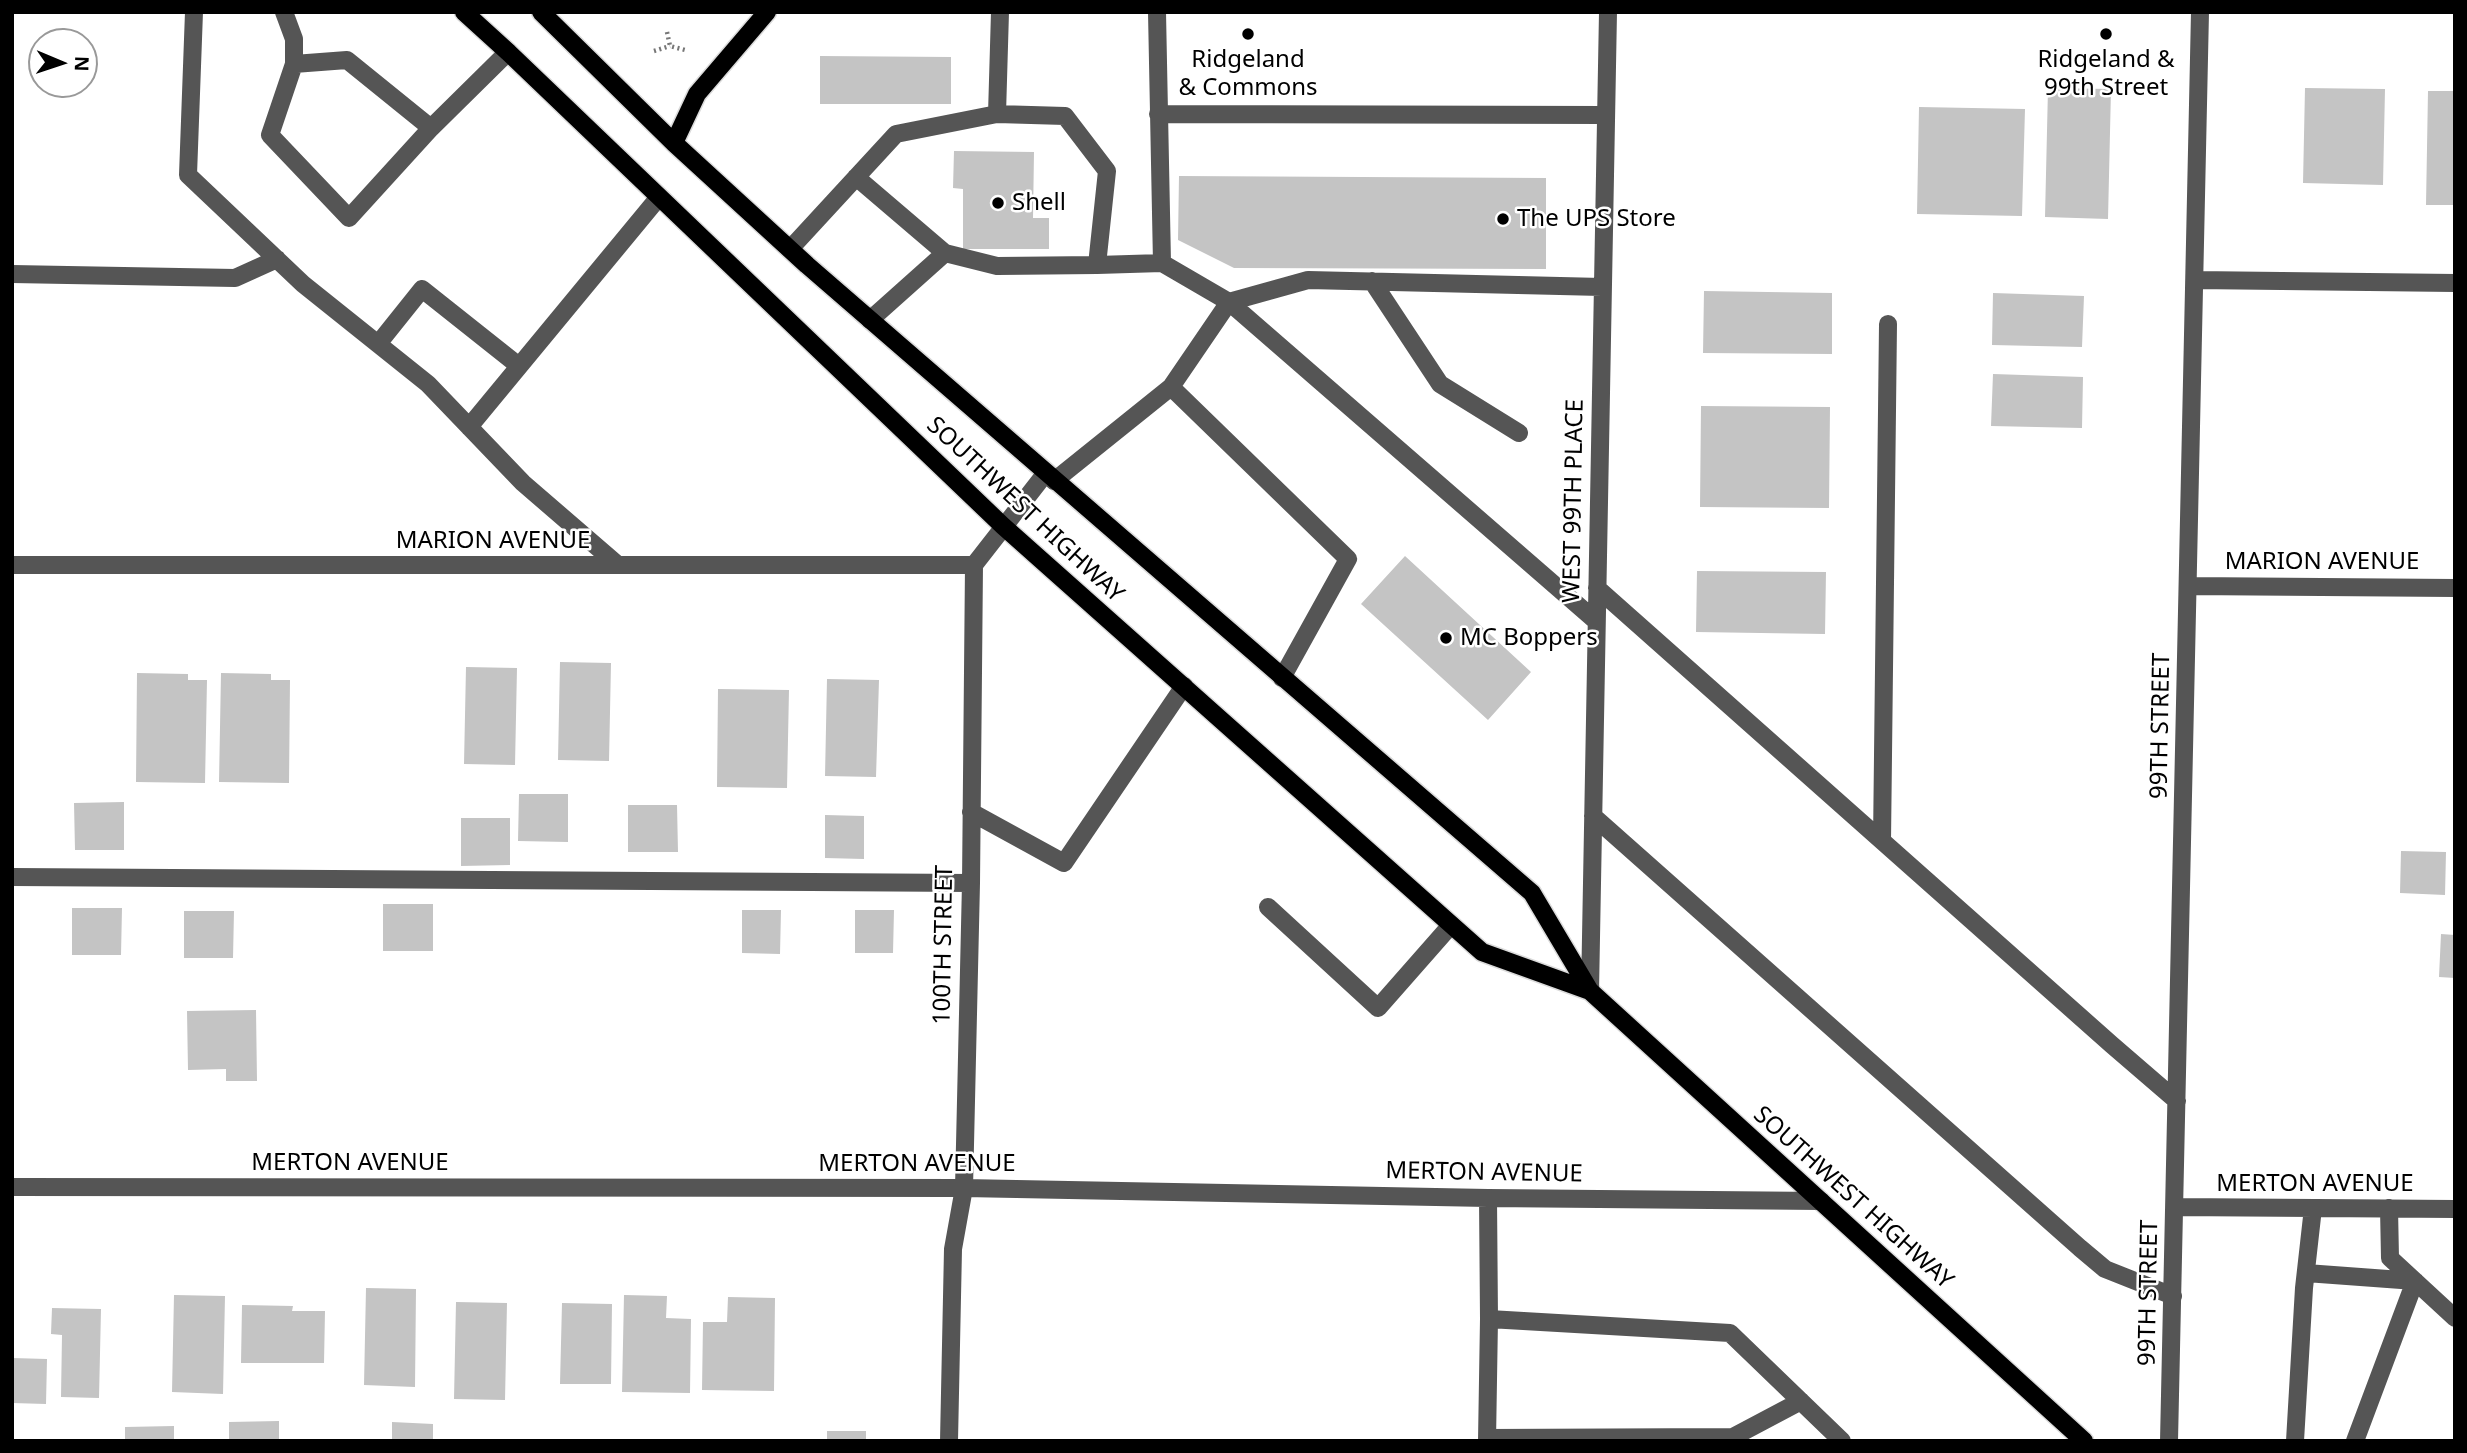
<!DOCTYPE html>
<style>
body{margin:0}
#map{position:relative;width:2467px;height:1453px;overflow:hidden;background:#fff;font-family:"Noto Sans",sans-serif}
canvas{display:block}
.frame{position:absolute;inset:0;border:14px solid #000;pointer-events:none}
.north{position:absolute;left:28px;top:28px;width:70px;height:70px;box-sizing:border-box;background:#fff;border:2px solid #999;border-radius:50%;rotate:92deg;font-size:19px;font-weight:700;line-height:28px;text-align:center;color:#000}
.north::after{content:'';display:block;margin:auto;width:24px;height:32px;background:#000;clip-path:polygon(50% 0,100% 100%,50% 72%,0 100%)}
</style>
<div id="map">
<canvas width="2467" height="1453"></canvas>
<div class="frame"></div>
<div class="north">N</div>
</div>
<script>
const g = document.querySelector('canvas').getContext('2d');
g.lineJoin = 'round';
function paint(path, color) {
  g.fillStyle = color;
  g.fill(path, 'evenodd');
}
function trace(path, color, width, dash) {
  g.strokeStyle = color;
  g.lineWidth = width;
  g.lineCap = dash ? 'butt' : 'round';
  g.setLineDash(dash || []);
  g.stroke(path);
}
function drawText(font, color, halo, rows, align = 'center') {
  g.font = font + ' "Noto Sans",sans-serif';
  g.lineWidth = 5;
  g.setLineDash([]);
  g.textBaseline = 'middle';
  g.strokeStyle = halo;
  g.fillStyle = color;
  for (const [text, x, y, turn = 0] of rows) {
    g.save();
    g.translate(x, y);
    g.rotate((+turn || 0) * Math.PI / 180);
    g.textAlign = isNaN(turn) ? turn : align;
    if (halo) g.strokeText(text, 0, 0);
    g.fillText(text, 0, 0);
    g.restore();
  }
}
const building = new Path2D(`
 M 820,56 L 951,57 L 951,104 L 820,104 Z
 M 2048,88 L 2111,89 L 2108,219 L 2045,217 Z
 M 2305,88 L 2385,89 L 2383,185 L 2303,183 Z
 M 2428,91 L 2455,91 L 2455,205 L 2426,205 Z
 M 1919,107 L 2025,109 L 2022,216 L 1917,214 Z
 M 954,151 L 1034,152 L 1033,218 L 1049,218 L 1049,249 L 963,249 L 963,189 L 953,188 Z
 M 1179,176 L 1546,178 L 1546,269 L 1234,268 L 1178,240 Z
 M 1704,291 L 1832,293 L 1832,354 L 1703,353 Z
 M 1993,293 L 2084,296 L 2082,347 L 1992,345 Z
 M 1993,374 L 2083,377 L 2082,428 L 1991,426 Z
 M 1701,406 L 1830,407 L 1829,508 L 1700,507 Z
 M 1405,556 L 1531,672 L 1488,720 L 1361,604 Z
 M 1697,571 L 1826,572 L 1825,634 L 1696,632 Z
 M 560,662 L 611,663 L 609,761 L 558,760 Z
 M 466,667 L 517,668 L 515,765 L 464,764 Z
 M 137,673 L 188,674 L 188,680 L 207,680 L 205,783 L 136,782 Z
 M 221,673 L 271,674 L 271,680 L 290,680 L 289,783 L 219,782 Z
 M 827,679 L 879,680 L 876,777 L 825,776 Z
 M 718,689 L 789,690 L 787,788 L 717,787 Z
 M 519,794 L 568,794 L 568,842 L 518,841 Z
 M 124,802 L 124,850 L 75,850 L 74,803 Z
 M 628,805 L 677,805 L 678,852 L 628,852 Z
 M 825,815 L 864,816 L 864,859 L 825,858 Z
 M 461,818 L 510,818 L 510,865 L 461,866 Z
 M 2401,851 L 2446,852 L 2445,895 L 2400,893 Z
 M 383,904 L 433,904 L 433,951 L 383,951 Z
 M 72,908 L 122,908 L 121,955 L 72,955 Z
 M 742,910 L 781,910 L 780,954 L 742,953 Z
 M 855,910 L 894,910 L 893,953 L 855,953 Z
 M 184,911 L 234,911 L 233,958 L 184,958 Z
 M 2441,934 L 2455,935 L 2455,978 L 2439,977 Z
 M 256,1010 L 257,1081 L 226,1081 L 226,1069 L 188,1070 L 187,1011 Z
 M 366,1288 L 416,1289 L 415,1387 L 364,1385 Z
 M 174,1295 L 225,1296 L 223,1394 L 172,1392 Z
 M 624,1295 L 667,1296 L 666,1318 L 691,1319 L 690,1393 L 622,1392 Z
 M 728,1297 L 775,1298 L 774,1391 L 702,1390 L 703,1322 L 727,1322 Z
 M 456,1302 L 507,1303 L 505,1400 L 454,1399 Z
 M 562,1303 L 612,1304 L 611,1384 L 560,1384 Z
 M 242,1305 L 293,1306 L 292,1311 L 325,1311 L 324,1363 L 241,1363 Z
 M 52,1308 L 101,1309 L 99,1398 L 61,1397 L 62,1335 L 51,1334 Z
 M 12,1358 L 47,1359 L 46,1404 L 12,1403 Z
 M 279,1421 L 279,1441 L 229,1441 L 229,1422 Z
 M 392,1422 L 433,1424 L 433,1441 L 392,1441 Z
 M 174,1426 L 174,1441 L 125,1441 L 125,1427 Z
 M 827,1431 L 866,1431 L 866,1441 L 827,1441 Z`);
const path = new Path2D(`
 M 667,32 L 670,46 L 685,50
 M 654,51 L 670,46`);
const minor = new Path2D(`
 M 194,12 L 188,175 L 303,284 L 428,384 L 523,483 L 618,565
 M 284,12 L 294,39 L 294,64 L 347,60 L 431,128 L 508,52
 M 1157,12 L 1162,263
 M 294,64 L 270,135 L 349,218 L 431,128
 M 997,114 L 1000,12
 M 1158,114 L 1605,115
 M 856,177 L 945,253 L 870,320
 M 790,249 L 896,134 L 997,114 L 1065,116 L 1107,171 L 1097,265 L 997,266 L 945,253
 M 12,274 L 235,278 L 277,259
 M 2195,280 L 2455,283
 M 1372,281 L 1440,384 L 1519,433
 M 1229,302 L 1596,621
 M 1229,302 L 1308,280 L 1602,287
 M 378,344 L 422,289 L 519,366
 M 1171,387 L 1348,559 L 1282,678
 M 469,427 L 659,197
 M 1054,481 L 1171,387 L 1229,302 L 1162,263 L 1097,265
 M 12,565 L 974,565
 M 2188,586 L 2455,588
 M 1597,588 L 2112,1045 L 2177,1101
 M 971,812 L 1064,863 L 1184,686
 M 1593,816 L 2080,1248 L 2105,1269 L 2173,1296
 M 1882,841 L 1888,324
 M 12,877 L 971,883
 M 1268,907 L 1378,1008 L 1451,925
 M 1590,991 L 1608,12
 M 12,1187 L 964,1188 L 1488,1198 L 1821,1201
 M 1488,1198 L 1489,1319 L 1730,1333 L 1842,1441
 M 2175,1207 L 2455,1209
 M 2389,1208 L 2390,1258 L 2455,1318
 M 2306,1273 L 2415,1281 L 2355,1441
 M 1487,1438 L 1733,1437 L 1801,1401
 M 949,1441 L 953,1249 L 964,1188 L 971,883 L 974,565 L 1045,474
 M 1487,1441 L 1489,1319
 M 2169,1441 L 2200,12
 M 2295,1441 L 2304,1288 L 2313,1208`);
const major = new Path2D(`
 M 464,12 L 508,52 L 1003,526 L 1482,952 L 1590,991
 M 541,12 L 674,143 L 807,265 L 1532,893 L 1590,991 L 2084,1441
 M 674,143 L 697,94 L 767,12`);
const markers = [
 [1248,34,7,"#000"],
 [2106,34,7,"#000"],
 [998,203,7,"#000"],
 [1503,219,7,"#000"],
 [1446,638,7,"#000"]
];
const poiNames = [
 ["Ridgeland",1248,60,"center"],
 ["& Commons",1248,88,"center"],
 ["Ridgeland &",2106,60,"center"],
 ["99th Street",2106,88,"center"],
 ["Shell",1012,203],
 ["The UPS Store",1517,219],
 ["MC Boppers",1460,638]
];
const streetNames = [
 ["WEST 99TH PLACE",1574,501,-89],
 ["SOUTHWEST HIGHWAY",1025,510,43],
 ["MARION AVENUE",493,541],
 ["MARION AVENUE",2322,562],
 ["99TH STREET",2161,726,-89],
 ["100TH STREET",944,945,-89],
 ["MERTON AVENUE",350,1163],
 ["MERTON AVENUE",917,1164],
 ["MERTON AVENUE",1484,1173,1],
 ["MERTON AVENUE",2315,1184],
 ["SOUTHWEST HIGHWAY",1853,1198,42],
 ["99TH STREET",2149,1293,-89]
];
paint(building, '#c4c4c4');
trace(major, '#dbdbdb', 21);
trace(path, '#777', 4.5, [2, 3.5]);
trace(minor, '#555', 18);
trace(major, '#000', 18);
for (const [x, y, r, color] of markers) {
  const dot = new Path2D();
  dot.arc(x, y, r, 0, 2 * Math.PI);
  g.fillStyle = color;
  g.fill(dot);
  trace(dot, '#fff', 2.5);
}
drawText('24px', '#000', '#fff', poiNames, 'left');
drawText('24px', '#000', '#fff', streetNames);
</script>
